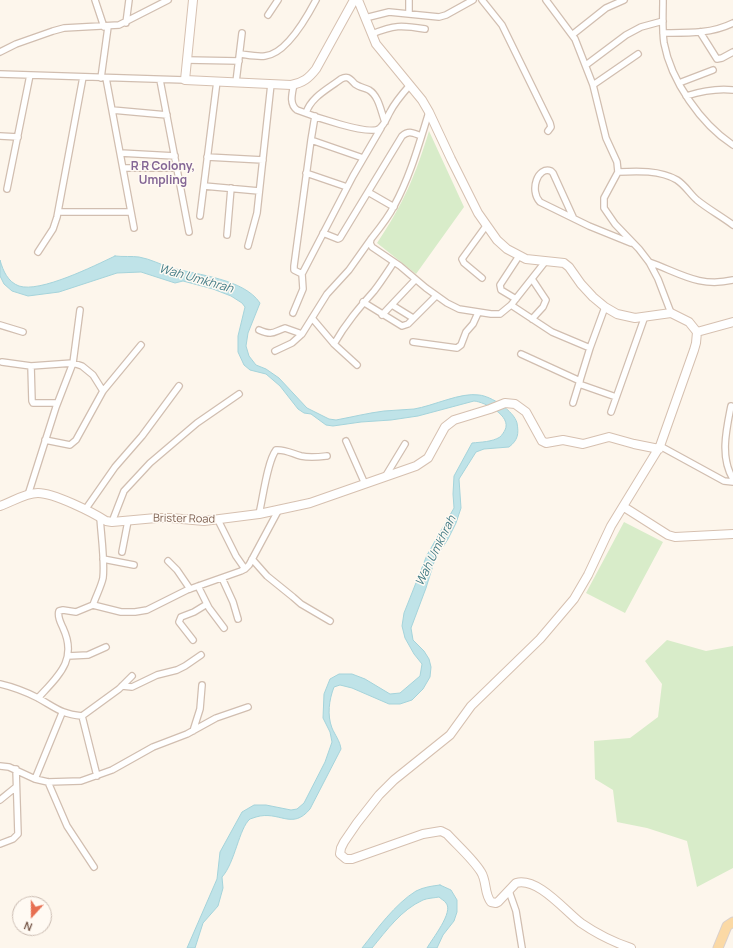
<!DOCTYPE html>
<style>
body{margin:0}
#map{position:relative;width:733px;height:948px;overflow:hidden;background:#fdf6ec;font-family:Manrope,sans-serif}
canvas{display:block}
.north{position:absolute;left:12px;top:896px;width:40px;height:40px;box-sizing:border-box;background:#fffaf3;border:1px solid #cabbb1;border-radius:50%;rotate:201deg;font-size:11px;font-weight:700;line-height:16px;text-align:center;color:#7a5c4d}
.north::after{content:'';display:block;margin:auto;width:14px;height:18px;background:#e76f51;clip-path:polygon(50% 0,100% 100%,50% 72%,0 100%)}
</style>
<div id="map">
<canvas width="733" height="948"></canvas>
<div class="north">N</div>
</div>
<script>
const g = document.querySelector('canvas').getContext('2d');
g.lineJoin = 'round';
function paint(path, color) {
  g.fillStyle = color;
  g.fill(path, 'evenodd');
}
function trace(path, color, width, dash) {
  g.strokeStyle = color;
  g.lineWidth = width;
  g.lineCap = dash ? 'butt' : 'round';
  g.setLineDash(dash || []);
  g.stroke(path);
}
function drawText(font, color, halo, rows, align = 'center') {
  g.font = font + ' Manrope,sans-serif';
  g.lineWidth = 3;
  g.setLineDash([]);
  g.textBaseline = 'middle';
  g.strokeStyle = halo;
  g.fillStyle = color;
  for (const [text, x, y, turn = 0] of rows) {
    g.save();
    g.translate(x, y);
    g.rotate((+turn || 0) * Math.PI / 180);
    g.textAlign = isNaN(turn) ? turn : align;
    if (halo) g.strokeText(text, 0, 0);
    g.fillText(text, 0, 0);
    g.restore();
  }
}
const green = new Path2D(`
 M 429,131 L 464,207 L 416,274 L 377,243 C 403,205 416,174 429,131 Z
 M 624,522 L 663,542 L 625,613 L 586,593 Z
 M 667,640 L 706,651 L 733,646 L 733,868 L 697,887 L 687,841 L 647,828 L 617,822 L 613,790 L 595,779 L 594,741 L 630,738 L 658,717 L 662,684 L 645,661 Z`);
const water = new Path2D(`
 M 115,256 C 123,257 132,256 139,257 C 151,259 161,265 172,268 C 198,275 244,279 260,303 L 248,333 L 246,346 L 249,356 L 256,365 L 266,369 L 279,378 L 307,408 L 329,419 L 336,420 C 352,417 368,413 384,411 C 394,410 404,410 414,409 C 433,406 461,392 479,395 C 491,396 514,411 517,423 C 519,434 518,440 509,447 L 484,449 L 476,452 L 459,479 L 461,508 L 456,523 L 448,539 L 435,559 L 426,588 L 411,628 L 413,640 L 424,651 L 429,659 L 431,667 L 430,677 L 423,689 L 412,700 L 400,704 L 389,704 L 352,688 L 340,685 L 334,687 C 329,700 327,715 332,728 C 335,735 340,741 341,749 L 310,809 C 292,831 279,810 256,817 C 254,818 252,818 250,819 C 239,828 235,863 222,877 L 223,888 L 218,906 L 203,923 L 195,948 L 187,948 L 217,879 L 220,852 L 242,812 L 254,805 L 266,805 L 291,810 L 297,809 L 304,803 L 325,762 L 332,742 L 330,732 L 323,718 L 324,694 L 330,679 L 339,674 L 352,674 L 365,679 L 390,694 L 400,693 L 420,676 L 422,664 L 414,654 L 405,638 L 402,626 L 404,613 L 427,555 L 454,508 L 453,494 L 454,476 L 472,443 C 481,442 492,442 500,437 C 502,435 504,432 505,430 C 512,416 485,402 474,401 L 418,416 L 391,420 L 361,422 L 333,426 L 326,425 L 311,414 L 304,413 L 298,409 L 280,386 L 266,374 L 250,370 L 244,365 L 238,352 L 238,336 L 245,307 L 242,303 L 231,296 L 213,289 L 183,281 L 175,283 L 141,272 L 117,273 L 59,292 L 28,296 L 12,291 L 4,284 L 0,276 L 0,260 C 3,271 8,282 19,286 C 40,293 94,266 115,256 Z
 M 440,885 L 451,890 L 457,900 L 457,912 L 454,921 L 443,935 L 437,948 L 427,948 C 432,939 454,912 446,903 C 445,901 441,899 439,897 C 434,898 428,898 423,900 C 401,910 387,930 372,948 L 362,948 C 377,929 395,904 416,891 C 424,887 432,886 440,885 Z`);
const street = new Path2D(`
 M 95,0 L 104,27
 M 409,0 L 409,13
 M 482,0 L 502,25 L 550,123 L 551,127 L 548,131
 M 546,0 L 575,39 L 593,85 L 606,138 L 617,162 L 618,172 L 604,198 L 604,208 L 615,224 L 639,249 L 649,262 L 658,279 L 671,313
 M 663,0 C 663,14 662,29 664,43 C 671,81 701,124 733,145
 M 268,15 L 278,0
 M 365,18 L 389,12 L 439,17 L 446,15 L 473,0
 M 126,23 L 129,0
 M 700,32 L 717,59 L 722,58 L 733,52
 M 663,33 C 687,33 711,34 733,23
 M 372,34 C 394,25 401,25 425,29
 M 572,35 L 606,8 L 624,0
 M 0,52 L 16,44 L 53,31 L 64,28 L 119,25 L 168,0
 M 240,54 C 248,55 257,57 265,56 C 286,54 307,17 316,0
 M 187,60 L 239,61
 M 586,65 L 626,35 L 641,27 L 663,21
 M 0,74 L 185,80
 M 101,78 L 108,27
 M 106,78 L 134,228
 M 160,80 L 189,232
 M 236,82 L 242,33
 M 679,83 L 713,70
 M 294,84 C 292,94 289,104 297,110 C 310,115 371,137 380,128 C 385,124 387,117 390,112 C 395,102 403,93 410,85
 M 593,85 L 638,54
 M 686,96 C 702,91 716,88 733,90
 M 112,110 L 167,115
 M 429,112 C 419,144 410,177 394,206 C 388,218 379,229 371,239 L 370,243 L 372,247 L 400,266 L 426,288 L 447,303 L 459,309 L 491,314 L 500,314 L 511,305 L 545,262
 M 306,113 C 311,97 328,89 341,79 C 348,75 350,79 355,84 C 359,87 365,88 369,90 C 379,96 381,112 385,122
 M 0,136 L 18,137
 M 311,140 L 363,158
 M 120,153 L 175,156
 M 207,157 L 263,160
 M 123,168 L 177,168
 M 618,172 C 637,171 660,170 677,180 C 685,185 690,194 697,200 C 708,209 721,216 733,225
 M 306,173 L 347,187
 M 204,186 L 259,191
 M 7,189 L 30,75
 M 368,192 L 394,207
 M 58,212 L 131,212
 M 200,216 L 217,81
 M 573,217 L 553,173 L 551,171 C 538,166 529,190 540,202 L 589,226 L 631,243
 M 323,233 L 338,239 L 340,238 L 402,136 C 409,130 413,133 421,136
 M 227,235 L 231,188
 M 248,246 L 257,213 L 271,84
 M 38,252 L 53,229 L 57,217 L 83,77
 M 649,262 C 680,273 699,288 733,280
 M 302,274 L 353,176 L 381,128
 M 482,278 L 464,263 L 462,259 L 486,226
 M 516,299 L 501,290 L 500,285 L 519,256
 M 363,302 L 402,326 L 408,324 L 436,296
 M 392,305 L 413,318
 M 511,305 L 552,332 L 590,348
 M 293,313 L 303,289 L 302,274 L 294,270 L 294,266 L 311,140 L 315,116
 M 382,315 L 415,280
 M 312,318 L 334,344 L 357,365
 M 532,319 L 543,307 L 546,300 L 532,279
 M 0,325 L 23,332
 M 259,330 C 273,336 273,332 285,328 L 302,334
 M 413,342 L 457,348 L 461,345 L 466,332 L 473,324 L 478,313
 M 334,344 C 346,323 359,308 374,291 C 381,282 388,271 394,262
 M 275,351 L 292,343 L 302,334 L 327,294 L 349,270 L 371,239
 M 521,354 L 580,381
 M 2,362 L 31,366 L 73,363 L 82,366 L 93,375 L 103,391
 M 31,366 L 32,401 L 33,403 L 57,403
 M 579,384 L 616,397
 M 573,403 L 590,348 L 605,307
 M 731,406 C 726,431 720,457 733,479
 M 611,412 L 645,316
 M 45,440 L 70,445 L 76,440 L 103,391 L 141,345
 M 346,441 L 365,484
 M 660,446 L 724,481 L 733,482
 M 385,477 L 405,444
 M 28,495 L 56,407 L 73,363 L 80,310
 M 85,510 L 115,467 L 142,436 L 179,386
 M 259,514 C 263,498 267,462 276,450 C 285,449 293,454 301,456 C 310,458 318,457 327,456
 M 218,520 L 236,556 L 245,569
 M 112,522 L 117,509 L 124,491 L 150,463 L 197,423 L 239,394
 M 122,552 L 128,521
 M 103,559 L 134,565
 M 252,559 L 267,576 L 293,597 L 301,604 L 330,621
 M 168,561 L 177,570 L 190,589
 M 222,578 L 233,602 L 238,619
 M 198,586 L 209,608 L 224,628
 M 93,605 L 121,612 L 135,612 L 147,610 L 187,590 L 241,571 L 245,569 L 249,565 L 278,511
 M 193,640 L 179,622 L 181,617 L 194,612 L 207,604
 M 68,656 L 88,655 L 106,647
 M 0,684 C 13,687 26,692 38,698 C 56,708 61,714 82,716 L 119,689 L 132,676
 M 122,686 L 132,687 L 157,675 L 177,670 L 185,666 L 201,655
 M 38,698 C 58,676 78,660 63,628 C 61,623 57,617 59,611 L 63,610 L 76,612 L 93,605 C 96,596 101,587 103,578 C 105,561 101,535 100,517
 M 82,716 L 97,776
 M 193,731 L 200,709 L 202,685
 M 0,766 L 9,767 L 35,779 L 48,782 L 81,781 L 112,770 L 153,747 L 187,734 L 216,718 L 248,707
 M 35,779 L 62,713
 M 48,782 L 67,826 L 94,867
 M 0,800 L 16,787
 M 0,844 L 13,839 L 18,834 L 16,769
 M 509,891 L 516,911 L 522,948`);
const secondary = new Path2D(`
 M 193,0 L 185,80 L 291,85 C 303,83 309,78 316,69 L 354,0
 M 358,0 L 376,44 L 422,100 L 429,112 L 451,159 L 478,213 L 497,240 L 507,249 L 526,259 L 564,263 L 569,267 L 581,284 L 593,297 L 605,307 L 617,314 L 635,318 L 671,313 L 689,322 L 697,332 L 696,343 L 694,350 L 660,446 L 611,526 L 588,575 L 574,599 L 540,639 L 471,706 L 450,735 L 394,780 L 379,795 L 357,823 L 344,842 L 341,848 L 340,854 L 346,859 L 352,859 L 423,834 L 441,831 L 447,834 C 458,846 473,859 481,872 C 487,881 484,894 491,902 L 496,903 L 498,902 L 516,883 C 538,877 565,911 581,923 C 597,934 613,942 631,948
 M 697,332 L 733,322
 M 0,506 C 12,502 25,493 38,493 C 54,493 92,512 106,521 L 112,522 L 156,518 L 171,518 L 204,521 L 259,514 L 310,503 L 416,466 L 428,458 L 445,427 L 454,420 L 490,409 L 505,403 L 515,404 L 526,412 L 542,441 L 546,443 L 563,440 L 583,444 L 609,437 L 634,444 L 659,449
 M 624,507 L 668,535 L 675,537 L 733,534`);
const primary = new Path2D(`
 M 718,948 L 727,926 L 733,922`);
const streetNames = [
 ["Brister Road",184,519,1]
];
const neighbourhoodNames = [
 ["R R Colony,",163,167],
 ["Umpling",163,181]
];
const waterNames = [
 ["Wah Umkhrah",196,279,16],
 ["Wah Umkhrah",436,551,-64]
];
paint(green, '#d8ecc9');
paint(water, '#bfe3e8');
trace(water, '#a5d3da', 1);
trace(street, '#d1beb0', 8);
trace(secondary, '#d6c0b0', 10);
trace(primary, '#dad1cd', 11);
trace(street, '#fff', 5.5);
trace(secondary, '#fff', 8);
trace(primary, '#fbd9a5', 9);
drawText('11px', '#7a5c4d', '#fffaf3', streetNames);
drawText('bold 12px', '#846695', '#fffaf3', neighbourhoodNames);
drawText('italic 12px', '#437c86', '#fffaf3', waterNames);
</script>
